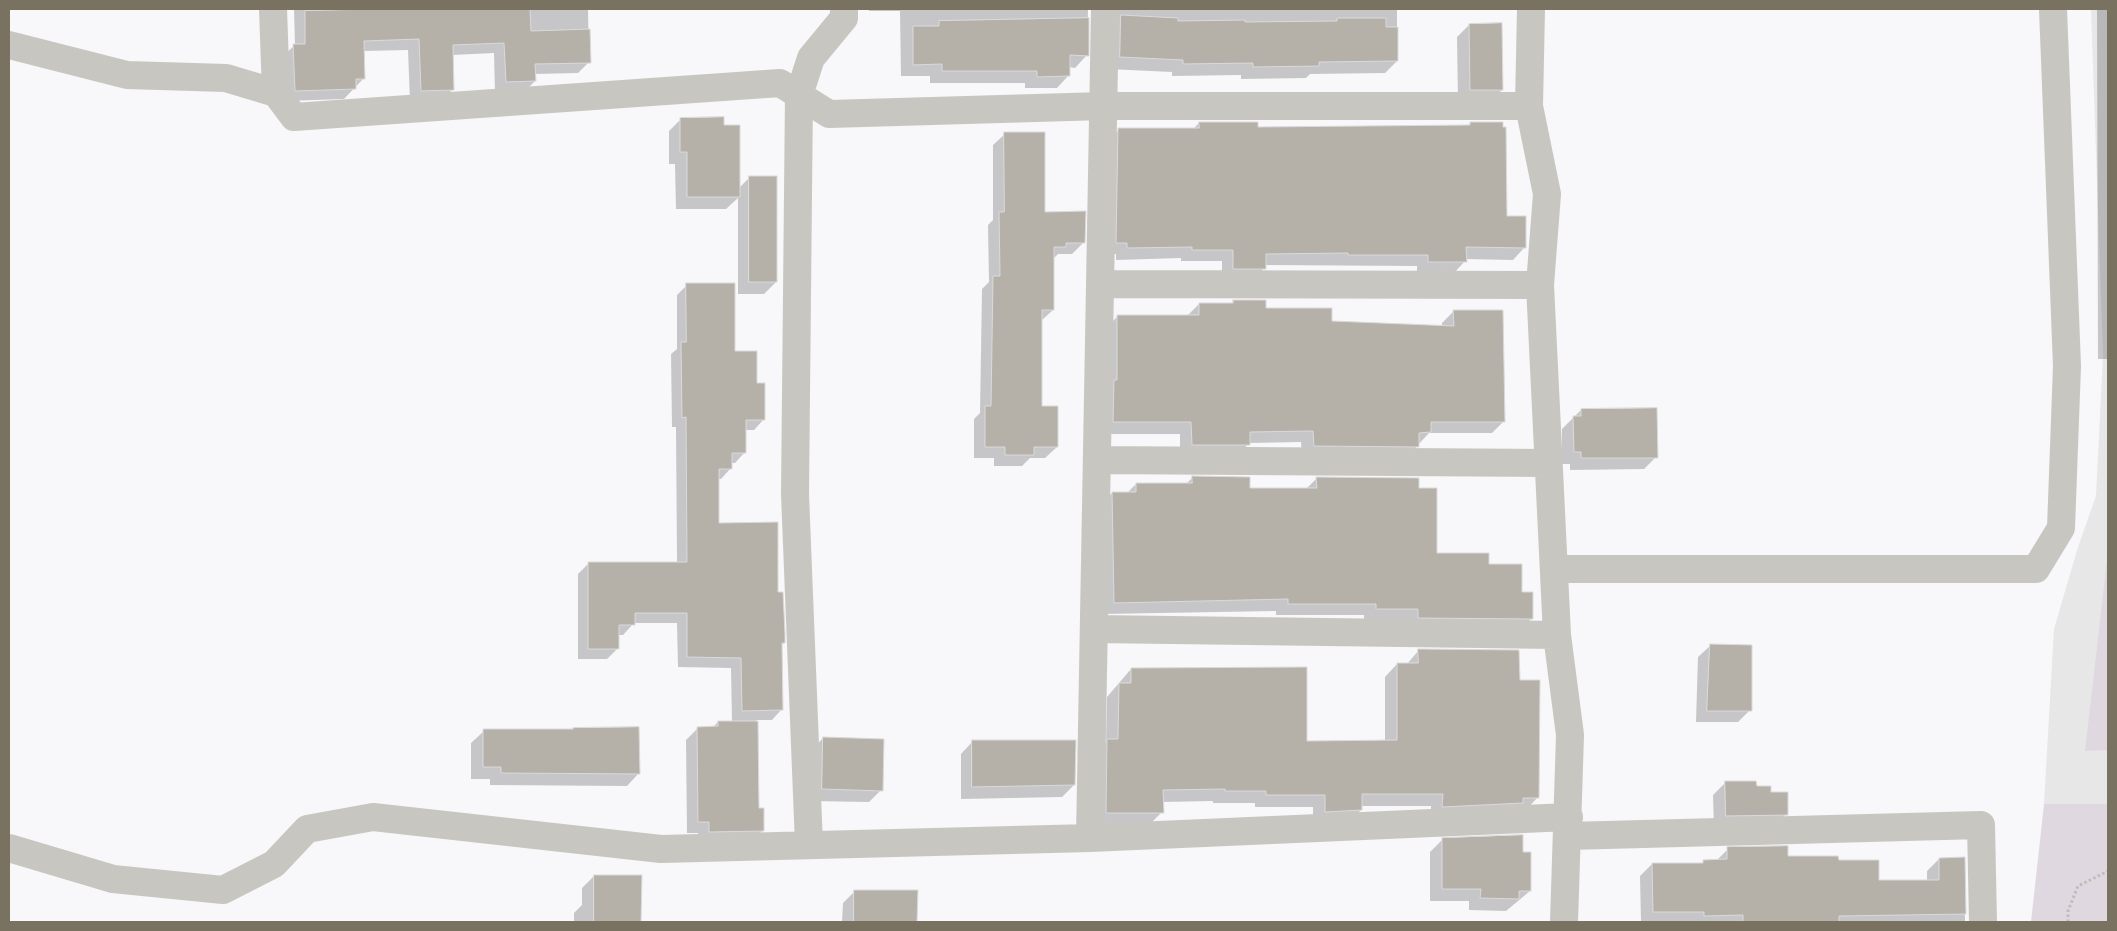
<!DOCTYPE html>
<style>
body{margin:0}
#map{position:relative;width:2117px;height:931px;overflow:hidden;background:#f8f7f9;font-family:"IBM Plex Sans",sans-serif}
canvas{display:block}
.frame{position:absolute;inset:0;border:10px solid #7a7261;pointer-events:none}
</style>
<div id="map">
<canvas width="2117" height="931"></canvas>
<div class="frame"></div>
</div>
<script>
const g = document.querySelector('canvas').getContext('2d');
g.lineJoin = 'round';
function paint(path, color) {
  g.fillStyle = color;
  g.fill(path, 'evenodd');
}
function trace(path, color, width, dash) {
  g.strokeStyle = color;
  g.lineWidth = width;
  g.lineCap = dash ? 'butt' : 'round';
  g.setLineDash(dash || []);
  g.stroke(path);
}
const built = new Path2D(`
 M 2091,9 L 2108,9 L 2108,804 L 2044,804 L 2054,629 L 2078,547 L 2096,496 L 2103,355 Z`);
const green = new Path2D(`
 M 2108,551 L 2108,750 L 2085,751 Z
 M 2044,804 L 2108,804 L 2108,922 L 2031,922 Z`);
const shadow = new Path2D(`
 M 294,9 L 588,9 L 589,62 L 578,73 L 534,74 L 535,81 L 524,92 L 495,93 L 494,53 L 452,55 L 453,89 L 442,100 L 410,101 L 408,50 L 363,51 L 364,78 L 344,99 L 284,101 L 283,56 L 295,45 Z
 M 869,9 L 1088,9 L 1087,55 L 1075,68 L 1069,67 L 1069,75 L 1057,88 L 1025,88 L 1025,83 L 930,83 L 930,76 L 901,76 L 900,11 L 869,11 Z
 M 1102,9 L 1397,9 L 1397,61 L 1385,73 L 1310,74 L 1306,78 L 1241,79 L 1241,75 L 1172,76 L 1172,72 L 1108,69 Z
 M 2097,9 L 2108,9 L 2108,359 L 2098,359 Z
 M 1469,25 L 1502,90 L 1489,102 L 1458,102 L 1457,37 Z
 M 681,119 L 739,188 L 750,177 L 776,282 L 764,294 L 738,294 L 738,198 L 726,209 L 676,209 L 675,164 L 669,164 L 669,131 Z
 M 1199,123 L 1257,128 L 1467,126 L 1471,123 L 1506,217 L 1524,248 L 1513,260 L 1465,259 L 1465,261 L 1454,273 L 1417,273 L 1417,266 L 1264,265 L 1264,268 L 1253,280 L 1222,280 L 1222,261 L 1181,261 L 1181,258 L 1116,260 L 1116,254 L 1105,254 L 1107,141 L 1119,130 L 1192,130 Z
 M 1005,134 L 1043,213 L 1084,242 L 1072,254 L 1058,254 L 1053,259 L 1053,310 L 1041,321 L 1041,407 L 1057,447 L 1045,458 L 1030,458 L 1022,466 L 994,466 L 994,458 L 974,458 L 974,419 L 980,413 L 982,289 L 989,282 L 988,225 L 993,220 L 993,145 Z
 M 687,285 L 756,384 L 764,419 L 754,430 L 745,430 L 745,452 L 735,463 L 731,463 L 731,468 L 721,479 L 718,479 L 718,525 L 777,593 L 784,643 L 781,645 L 782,709 L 772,720 L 756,720 L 758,809 L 763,830 L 751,842 L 698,843 L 698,833 L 687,833 L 686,740 L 698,728 L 713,727 L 718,722 L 732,722 L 731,668 L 678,667 L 677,623 L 634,623 L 623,635 L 618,635 L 618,648 L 607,659 L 578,659 L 578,574 L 589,563 L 677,563 L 676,427 L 672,427 L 671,354 L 677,349 L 677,295 Z
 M 1234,301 L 1264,310 L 1331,322 L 1442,326 L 1442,323 L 1454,311 L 1504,421 L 1492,433 L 1429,433 L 1406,458 L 1302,457 L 1301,442 L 1249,443 L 1237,457 L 1180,456 L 1180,434 L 1102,434 L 1105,329 L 1117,317 L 1186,317 L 1199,304 L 1231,304 Z
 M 1581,410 L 1656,457 L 1644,469 L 1570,470 L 1570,464 L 1562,464 L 1562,429 Z
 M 1192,478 L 1249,490 L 1305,490 L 1317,478 L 1418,490 L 1436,555 L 1488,566 L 1521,593 L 1531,619 L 1519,631 L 1364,621 L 1364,615 L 1276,615 L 1276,611 L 1102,614 L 1100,505 L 1112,493 L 1127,493 L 1136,484 L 1186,484 Z
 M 1711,645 L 1750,710 L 1738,722 L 1696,722 L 1698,657 Z
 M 1419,650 L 1519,682 L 1538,797 L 1526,810 L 1431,818 L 1431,806 L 1361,806 L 1361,810 L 1349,822 L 1313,824 L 1313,807 L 1255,807 L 1255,803 L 1213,803 L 1213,801 L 1162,802 L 1162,812 L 1150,824 L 1094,825 L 1096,752 L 1106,742 L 1107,697 L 1131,669 L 1306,743 L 1385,742 L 1385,677 L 1397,664 L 1407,664 Z
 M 484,731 L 639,773 L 627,786 L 490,785 L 490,779 L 471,779 L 471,743 Z
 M 823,738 L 881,790 L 869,802 L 811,801 L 811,751 Z
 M 973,741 L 1074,785 L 1062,797 L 961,799 L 961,754 Z
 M 1725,783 L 1756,787 L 1770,794 L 1786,814 L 1774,826 L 1714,828 L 1713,795 Z
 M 1443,839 L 1522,853 L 1530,891 L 1506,911 L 1469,910 L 1469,901 L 1430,901 L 1430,852 Z
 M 1728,849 L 1786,857 L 1837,862 L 1878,881 L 1927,881 L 1927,871 L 1939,859 L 1964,859 L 1965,922 L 1641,922 L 1640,876 L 1652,864 L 1701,864 L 1704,861 L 1716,861 Z
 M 594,876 L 640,876 L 640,922 L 574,922 L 574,913 L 582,905 L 582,888 Z
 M 855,891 L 916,891 L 916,922 L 842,922 L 843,903 Z`);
const building = new Path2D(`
 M 371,9 L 530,9 L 531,31 L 590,29 L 591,63 L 535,64 L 536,81 L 506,82 L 504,43 L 453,45 L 454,90 L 421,91 L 419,39 L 364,41 L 365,79 L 356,79 L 356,89 L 295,91 L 293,44 L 305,44 L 305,11 Z
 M 1121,15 L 1178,18 L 1178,21 L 1245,20 L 1245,22 L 1337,21 L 1337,18 L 1386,18 L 1386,27 L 1398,27 L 1398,61 L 1319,62 L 1319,66 L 1253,67 L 1253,63 L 1183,64 L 1183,60 L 1120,57 Z
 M 1089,18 L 1089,56 L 1070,55 L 1070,76 L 1037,77 L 1037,71 L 942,71 L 942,64 L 913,65 L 913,26 L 939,26 L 939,21 Z
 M 1502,23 L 1503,90 L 1470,90 L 1469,24 Z
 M 724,117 L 724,125 L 740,125 L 740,197 L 687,197 L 687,152 L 680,152 L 680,118 Z
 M 1199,122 L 1258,122 L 1258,127 L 1470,125 L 1470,122 L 1503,122 L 1503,127 L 1506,127 L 1507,216 L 1526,216 L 1526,248 L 1466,247 L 1467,262 L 1428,262 L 1428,255 L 1348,255 L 1348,253 L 1266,254 L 1266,269 L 1233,269 L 1233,250 L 1192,250 L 1192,247 L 1127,248 L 1127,243 L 1116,243 L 1118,128 L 1199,128 Z
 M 1004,132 L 1045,132 L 1045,212 L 1086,211 L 1085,243 L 1066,243 L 1066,247 L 1054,247 L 1054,310 L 1042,310 L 1042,406 L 1058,406 L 1058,447 L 1034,447 L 1034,455 L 1005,455 L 1005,447 L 985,447 L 985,406 L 991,406 L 993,276 L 1000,276 L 999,212 L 1004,212 Z
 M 749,176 L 777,176 L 777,282 L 749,282 Z
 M 686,283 L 735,283 L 735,351 L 757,351 L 757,383 L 765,383 L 765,420 L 746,420 L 746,453 L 732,453 L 732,469 L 719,469 L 719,523 L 778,522 L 778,592 L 783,592 L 785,634 L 785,643 L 782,643 L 783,710 L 742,711 L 741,658 L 687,657 L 687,613 L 635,613 L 635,625 L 619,625 L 619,649 L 588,649 L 588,562 L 687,562 L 686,417 L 682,418 L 681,342 L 686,342 Z
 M 1233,300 L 1266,300 L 1266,308 L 1332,308 L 1332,321 L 1454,326 L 1453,310 L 1503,310 L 1505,422 L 1431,422 L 1431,432 L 1419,433 L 1419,447 L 1314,446 L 1313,431 L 1250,432 L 1250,445 L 1192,445 L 1191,422 L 1113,422 L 1114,380 L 1117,380 L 1117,315 L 1199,315 L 1199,303 L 1233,303 Z
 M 1657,408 L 1658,458 L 1581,458 L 1581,452 L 1574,452 L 1573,416 L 1581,416 L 1581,409 Z
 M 1192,476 L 1250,477 L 1250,488 L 1317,488 L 1316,477 L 1419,478 L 1419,488 L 1437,488 L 1437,553 L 1489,553 L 1489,564 L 1522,564 L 1522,592 L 1533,592 L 1533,619 L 1418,618 L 1418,609 L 1376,609 L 1376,604 L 1288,604 L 1288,599 L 1114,603 L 1112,492 L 1136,492 L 1136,483 L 1192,483 Z
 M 1710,644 L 1752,645 L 1752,711 L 1707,711 Z
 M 1418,649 L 1519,650 L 1520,680 L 1540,680 L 1539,798 L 1523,798 L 1523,803 L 1442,807 L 1443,794 L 1362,794 L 1362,810 L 1325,812 L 1325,795 L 1266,795 L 1266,791 L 1225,791 L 1225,789 L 1163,790 L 1164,813 L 1106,813 L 1107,739 L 1118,739 L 1119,683 L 1131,683 L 1131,668 L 1307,667 L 1307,741 L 1397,740 L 1397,663 L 1418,663 Z
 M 718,721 L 758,721 L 759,808 L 764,808 L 764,831 L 709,832 L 709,822 L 698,822 L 697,727 L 718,726 Z
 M 639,727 L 640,774 L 501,773 L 501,767 L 483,767 L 483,729 L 573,729 L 573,728 Z
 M 823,737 L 884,739 L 883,791 L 822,789 Z
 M 972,740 L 1076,740 L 1075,785 L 972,787 Z
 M 1725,781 L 1756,781 L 1757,786 L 1771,786 L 1771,792 L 1788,792 L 1788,815 L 1726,816 Z
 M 1523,835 L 1523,852 L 1531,852 L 1531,891 L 1519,891 L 1519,899 L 1480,898 L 1481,889 L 1442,889 L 1442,838 Z
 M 1788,846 L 1788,856 L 1838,856 L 1839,860 L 1879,860 L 1879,880 L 1939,880 L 1939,858 L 1965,857 L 1966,914 L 1839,916 L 1839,922 L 1743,922 L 1743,915 L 1704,916 L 1704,912 L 1653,912 L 1652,863 L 1703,863 L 1703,860 L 1727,859 L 1727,847 Z
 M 594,875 L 642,875 L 641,922 L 594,922 Z
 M 854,890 L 918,890 L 917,922 L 854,922 Z`);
const path = new Path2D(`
 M 2068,922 L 2068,911 L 2078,886 L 2108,871`);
const minor = new Path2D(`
 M 273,9 L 276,93 L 294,117 L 780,83 L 829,114 L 1104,106 L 1529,106
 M 1531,9 L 1529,106 L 1547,194 L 1540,285 L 1557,635 L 1570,735 L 1564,922
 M 9,45 L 127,75 L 226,78 L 276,93
 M 1100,284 L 1540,285
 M 1097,460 L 1549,463
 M 1554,569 L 2036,569 L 2061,528 L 2067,366 L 2053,9
 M 1094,629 L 1557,635
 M 1568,836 L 1981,825 L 1983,922
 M 1090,838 L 1105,9
 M 809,845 L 795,494 L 799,95 L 811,58 L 844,18 L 844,9
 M 9,848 L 113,879 L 223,890 L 274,864 L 307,829 L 373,817 L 661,849 L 1090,838 L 1569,817`);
paint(built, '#e8e7e7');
paint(green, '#e0d8e0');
paint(shadow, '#0003');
paint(building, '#b6b1a8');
trace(building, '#dad9db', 1);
trace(path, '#bfbdb9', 3, [2.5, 2.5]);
trace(minor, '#c8c6c0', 28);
</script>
